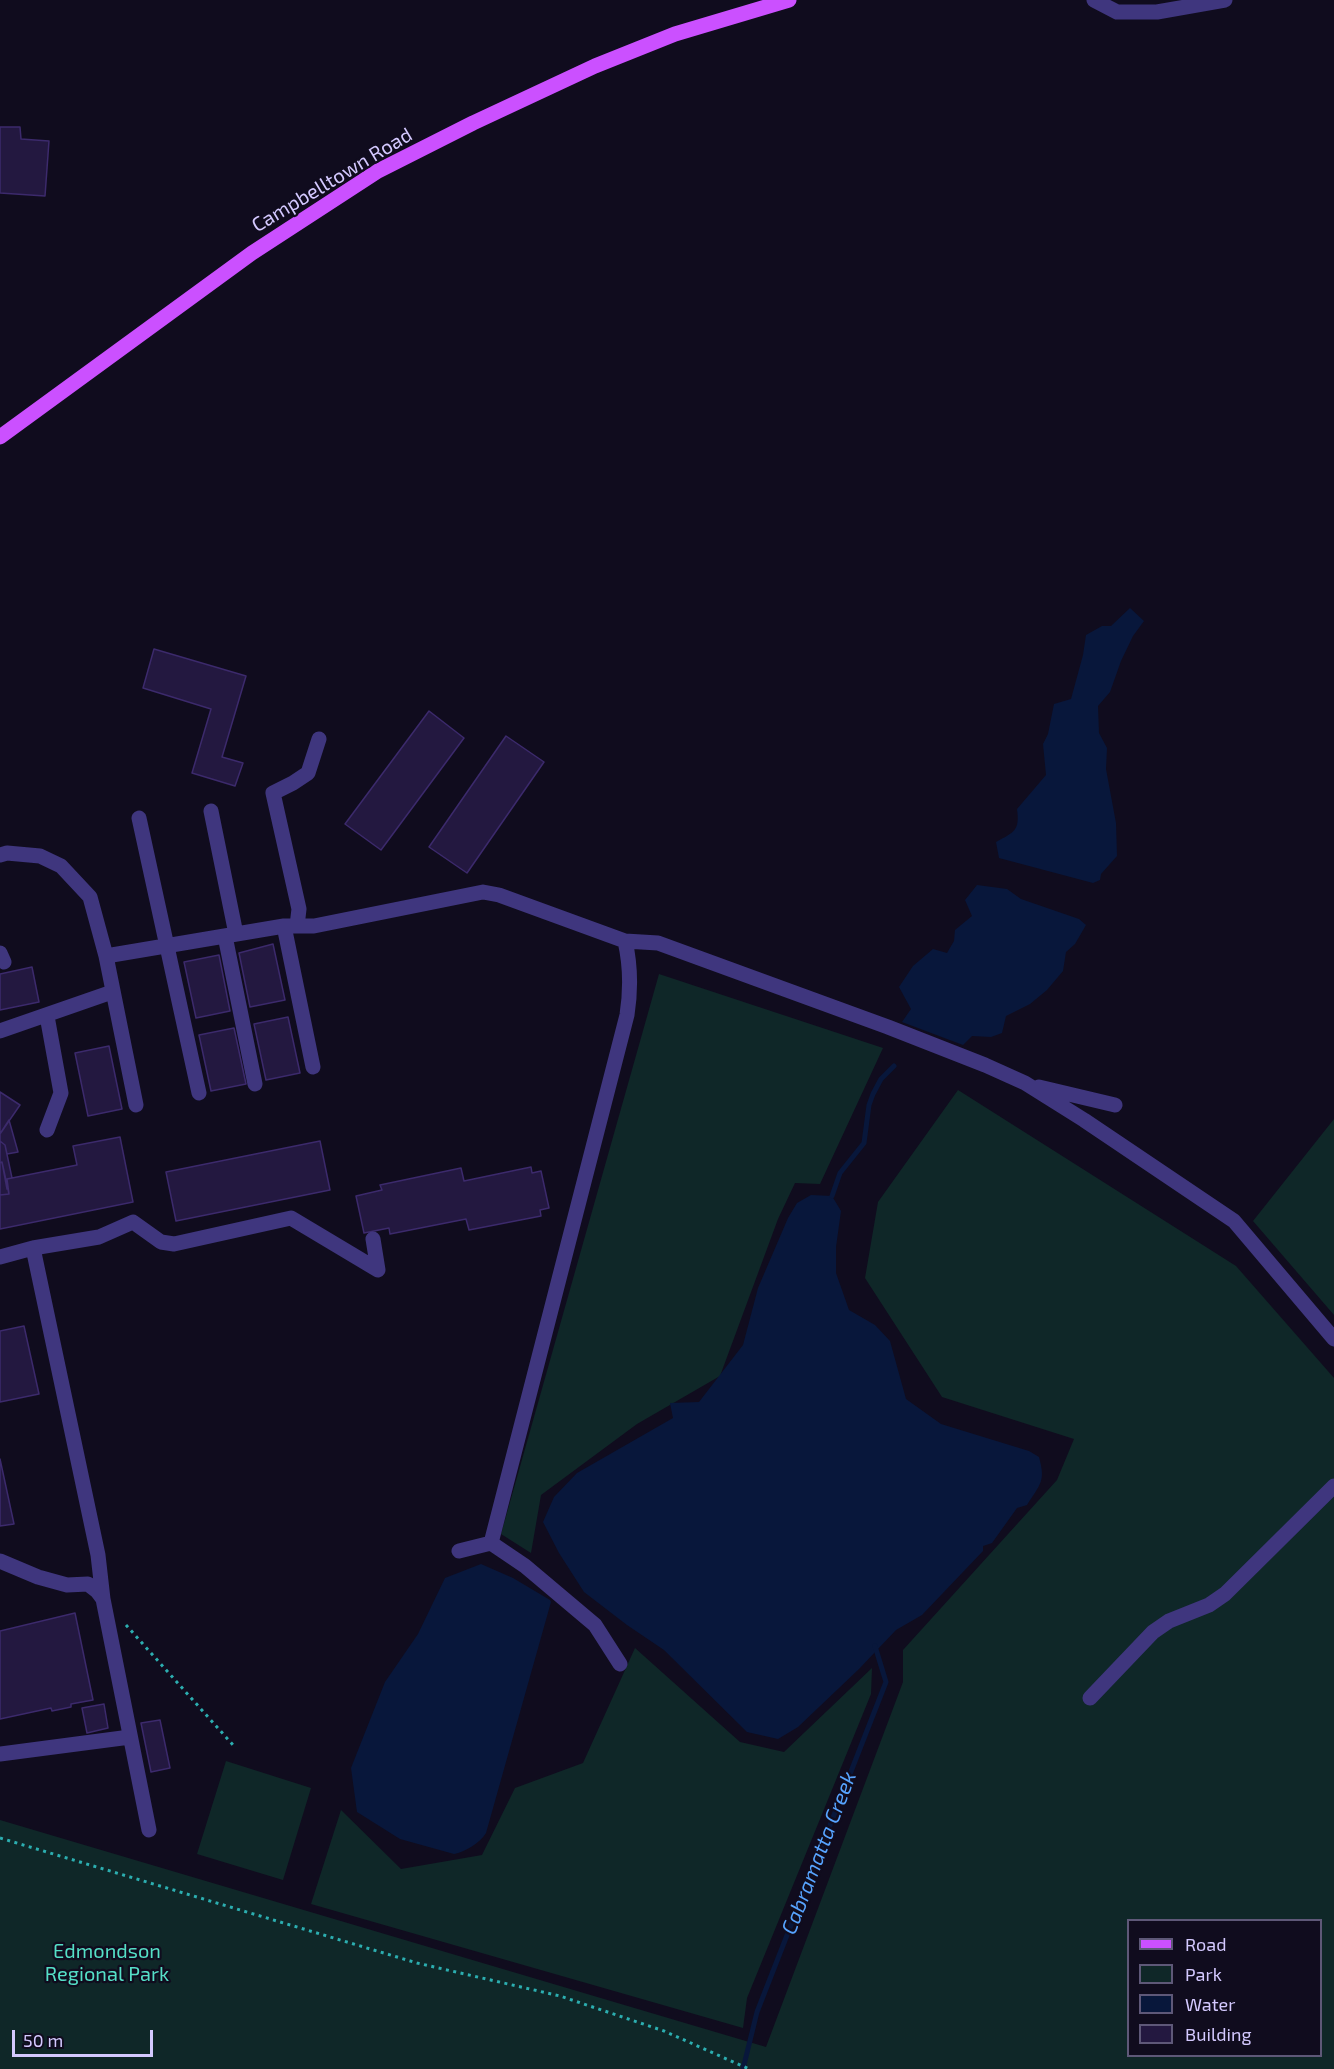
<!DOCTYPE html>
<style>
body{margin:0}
#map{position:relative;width:1334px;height:2069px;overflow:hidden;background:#100c1e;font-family:"Exo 2",sans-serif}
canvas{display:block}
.legend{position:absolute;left:1127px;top:1919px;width:195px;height:138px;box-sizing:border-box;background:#100c1e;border:2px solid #5e5878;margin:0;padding:8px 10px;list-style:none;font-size:18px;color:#d4c9ff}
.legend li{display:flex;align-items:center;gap:12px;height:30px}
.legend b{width:30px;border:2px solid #5e5878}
.scale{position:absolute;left:12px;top:2030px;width:141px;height:27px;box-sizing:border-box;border:3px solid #d4c9ff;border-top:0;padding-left:8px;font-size:18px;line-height:21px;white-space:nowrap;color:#d4c9ff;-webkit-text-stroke:4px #100c1e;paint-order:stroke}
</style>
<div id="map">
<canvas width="1334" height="2069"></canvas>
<ul class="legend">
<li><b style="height:8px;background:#cb50ff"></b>Road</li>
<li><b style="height:16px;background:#0f2728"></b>Park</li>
<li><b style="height:16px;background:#08173b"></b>Water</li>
<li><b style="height:16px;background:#231840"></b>Building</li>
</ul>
<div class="scale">50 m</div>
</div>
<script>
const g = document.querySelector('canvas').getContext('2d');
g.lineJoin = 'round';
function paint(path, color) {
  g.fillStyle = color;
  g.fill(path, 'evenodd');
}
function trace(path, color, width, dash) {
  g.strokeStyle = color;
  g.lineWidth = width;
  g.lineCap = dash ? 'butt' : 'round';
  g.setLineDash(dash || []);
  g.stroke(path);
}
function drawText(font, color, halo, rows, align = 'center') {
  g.font = font + ' "Exo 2",sans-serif';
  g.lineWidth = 4.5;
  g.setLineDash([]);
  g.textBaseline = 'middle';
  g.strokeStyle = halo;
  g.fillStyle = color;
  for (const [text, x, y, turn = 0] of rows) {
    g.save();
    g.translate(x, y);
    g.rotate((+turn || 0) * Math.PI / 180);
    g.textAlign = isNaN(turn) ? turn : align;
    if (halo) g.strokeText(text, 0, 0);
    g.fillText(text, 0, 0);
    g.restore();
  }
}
const green = new Path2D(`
 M 659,974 L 883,1048 L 820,1184 L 795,1183 L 778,1219 L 720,1376 L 637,1424 L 541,1495 L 531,1553 L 501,1534 Z
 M 958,1090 L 1236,1266 L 1334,1378 L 1334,2069 L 0,2069 L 0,1820 L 766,2047 L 903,1682 L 903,1650 L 1057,1480 L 1074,1439 L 942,1397 L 865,1278 L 878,1202 ZM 1128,1920 L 1320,1920 L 1320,2056 L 1128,2056 Z
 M 1334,1119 L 1334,1315 L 1253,1221 Z
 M 635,1648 L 740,1742 L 784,1752 L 872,1668 L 871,1694 L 747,1998 L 743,2028 L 311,1904 L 341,1810 L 401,1869 L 482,1855 L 515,1788 L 583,1763 Z
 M 226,1761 L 311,1788 L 283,1880 L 197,1854 Z`);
const water = new Path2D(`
 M 1130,608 L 1144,621 L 1133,636 L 1121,661 L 1110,692 L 1098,706 L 1099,733 L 1107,748 L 1106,769 L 1116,823 L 1117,856 L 1101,874 L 1100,880 L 1093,883 L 999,858 L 996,842 C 1014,832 1020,831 1017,809 L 1046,775 L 1043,744 L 1048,734 L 1054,704 L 1071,699 L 1083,655 L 1086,635 L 1102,626 L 1111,626 Z
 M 977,885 L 1007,889 L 1021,899 L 1079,919 L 1086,925 L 1075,944 L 1066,952 L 1063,971 L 1047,990 L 1030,1004 L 1006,1016 L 1002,1033 L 991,1037 L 972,1036 L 963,1045 L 902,1022 L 911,1009 L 899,987 L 913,966 L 933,949 L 947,953 L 954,941 L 955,930 L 972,916 L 965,900 Z
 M 811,1195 L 832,1196 L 841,1211 L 836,1247 L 836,1273 L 849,1310 L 875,1325 L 890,1341 L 906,1399 L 941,1424 L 1029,1451 L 1039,1457 C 1046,1482 1040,1484 1027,1505 L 1017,1508 L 992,1543 L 983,1546 L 983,1551 L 922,1615 L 896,1630 L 859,1669 L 798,1727 L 778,1739 L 747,1732 L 664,1650 L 627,1625 L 584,1592 L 559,1553 L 543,1522 L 554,1497 L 577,1473 L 673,1418 L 670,1403 L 699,1402 L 743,1345 L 758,1288 L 788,1218 L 797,1203 Z
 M 481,1564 L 513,1578 L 550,1600 L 551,1602 L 486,1833 C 480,1843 465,1852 454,1854 L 400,1839 L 357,1812 L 351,1768 L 385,1682 L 418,1634 L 445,1578 Z`);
const stream = new Path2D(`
 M 832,1196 L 840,1173 L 864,1143 L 869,1105 L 873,1094 L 881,1079 L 894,1066
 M 743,2069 L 757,2012 L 886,1682 L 875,1646`);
const building = new Path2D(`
 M 0,127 L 20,127 L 21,139 L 49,141 L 45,196 L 0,193 Z
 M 154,649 L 246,676 L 222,757 L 243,763 L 235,786 L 192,773 L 211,709 L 143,688 Z
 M 429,711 L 464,738 L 381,850 L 345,824 Z
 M 506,736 L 544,762 L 467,873 L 429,847 Z
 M 273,944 L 285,1000 L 250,1007 L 239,953 Z
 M 219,955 L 230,1011 L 196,1018 L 184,962 Z
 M 32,967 L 39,1002 L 0,1010 L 0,974 Z
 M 288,1017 L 300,1073 L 266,1080 L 254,1024 Z
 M 234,1028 L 246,1084 L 211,1091 L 199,1035 Z
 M 109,1046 L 122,1109 L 88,1116 L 75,1053 Z
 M 0,1092 L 20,1105 L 0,1134 Z
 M 9,1120 L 18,1152 L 7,1154 L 5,1145 L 0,1141 L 0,1134 Z
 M 120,1137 L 133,1202 L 0,1229 L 0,1195 L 9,1194 L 7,1179 L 77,1165 L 73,1146 Z
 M 0,1141 L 5,1145 L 12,1178 L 7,1179 L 7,1189 L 2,1162 L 0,1163 Z
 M 320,1141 L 330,1190 L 176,1221 L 166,1172 Z
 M 2,1162 L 9,1194 L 0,1195 L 0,1163 Z
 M 531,1167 L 532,1173 L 541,1171 L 549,1208 L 540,1210 L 541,1216 L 469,1230 L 466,1219 L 390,1234 L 389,1228 L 364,1233 L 356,1196 L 382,1190 L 380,1185 L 461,1168 L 464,1181 Z
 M 24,1326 L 39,1394 L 0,1402 L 0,1331 Z
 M 0,1459 L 14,1524 L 0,1526 Z
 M 75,1613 L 93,1700 L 71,1704 L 71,1707 L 52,1711 L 51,1708 L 0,1719 L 0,1631 Z
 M 104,1704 L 108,1728 L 87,1733 L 82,1708 Z
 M 160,1720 L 170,1768 L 151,1772 L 141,1723 Z`);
const path = new Path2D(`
 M 126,1625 L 233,1745
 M 0,1838 L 417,1963 L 560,1996 L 664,2031 L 749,2069`);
const minor = new Path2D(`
 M 1094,0 L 1117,12 L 1157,12 L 1225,0
 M 211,811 L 236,934
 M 139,818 L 199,1093
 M 0,855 L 7,853 L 40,856 L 61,866 L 90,897 L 106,956 L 136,1105
 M 284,926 L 313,1067
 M 297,926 L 299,909 L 273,793 L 293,783 L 308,773 L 319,739
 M 225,936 L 255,1084
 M 625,941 L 658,943 L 888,1027 L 985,1065 L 1025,1083 L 1084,1120 L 1234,1221 L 1334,1339
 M 0,953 L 4,962
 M 106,956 L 284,926 L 314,926 L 483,892 L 499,895 L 625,941 C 631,967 631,989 627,1015 L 491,1543 L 525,1566 L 595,1625 L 620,1664
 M 47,1016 L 61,1093 L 47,1130
 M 0,1031 L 112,992
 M 1039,1087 L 1115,1105
 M 0,1257 L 33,1248
 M 459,1551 L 491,1543
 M 0,1561 L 38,1577 L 67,1585 L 88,1584 L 97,1591 L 103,1599 L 149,1830
 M 103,1599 L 98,1555 L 33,1248 L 99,1237 L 133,1222 L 161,1242 L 174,1244 L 291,1218 L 378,1270 L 373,1239
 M 1090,1698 L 1153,1632 L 1169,1621 L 1209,1605 L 1225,1594 L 1334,1486
 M 0,1754 L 130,1737`);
const major = new Path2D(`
 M 0,437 L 252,253 L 378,171 L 473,123 L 595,66 L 675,34 L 789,0`);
const streetNames = [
 ["Campbelltown Road",332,180,-31]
];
const parkNames = [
 ["Edmondson",107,1951],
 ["Regional Park",107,1974]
];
const waterNames = [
 ["Cabramatta Creek",819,1853,-69]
];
paint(green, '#0f2728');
paint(water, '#08173b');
trace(stream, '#08173b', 5);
paint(building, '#231840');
trace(building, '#3c2a6c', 1.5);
trace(path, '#2caeb0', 3, [3, 4.5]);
trace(minor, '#3f367e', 15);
trace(major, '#cb50ff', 15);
drawText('20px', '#d4c9ff', '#100c1e', streetNames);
drawText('20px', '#55dfc7', '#100c1e', parkNames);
drawText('italic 21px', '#57a4ff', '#100c1e', waterNames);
</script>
